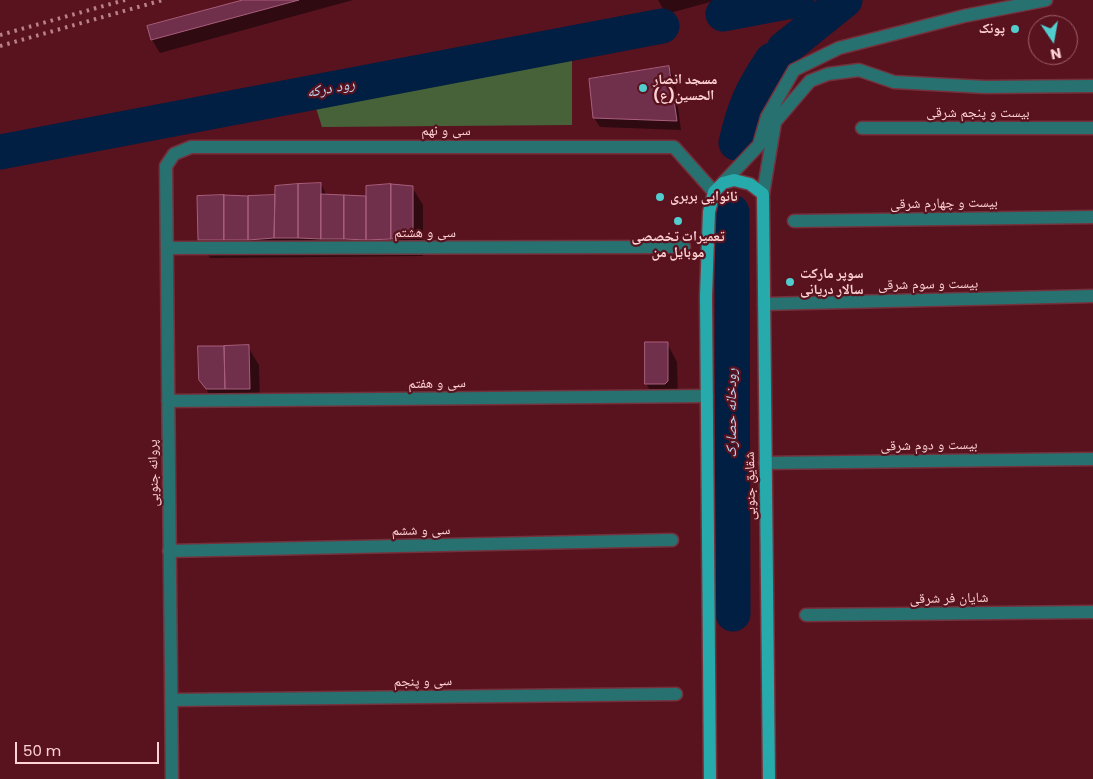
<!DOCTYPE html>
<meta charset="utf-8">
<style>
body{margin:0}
#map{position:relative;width:1093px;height:779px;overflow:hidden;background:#59131f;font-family:Poppins,sans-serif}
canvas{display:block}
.north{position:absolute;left:1028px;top:15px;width:50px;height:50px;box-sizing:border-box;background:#59131f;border:1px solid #9b5f67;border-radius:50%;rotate:168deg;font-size:14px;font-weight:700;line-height:20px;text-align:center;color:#ffd2d4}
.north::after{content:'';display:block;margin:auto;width:18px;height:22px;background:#52cdcd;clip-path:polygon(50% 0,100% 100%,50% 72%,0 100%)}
.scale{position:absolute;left:15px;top:742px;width:144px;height:22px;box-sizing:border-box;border:2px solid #ffd2d4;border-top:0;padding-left:6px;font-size:15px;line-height:18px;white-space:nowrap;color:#ffd2d4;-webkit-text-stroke:4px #59131f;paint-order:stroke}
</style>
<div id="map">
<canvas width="1093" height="779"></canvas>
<div class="north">N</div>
<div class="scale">50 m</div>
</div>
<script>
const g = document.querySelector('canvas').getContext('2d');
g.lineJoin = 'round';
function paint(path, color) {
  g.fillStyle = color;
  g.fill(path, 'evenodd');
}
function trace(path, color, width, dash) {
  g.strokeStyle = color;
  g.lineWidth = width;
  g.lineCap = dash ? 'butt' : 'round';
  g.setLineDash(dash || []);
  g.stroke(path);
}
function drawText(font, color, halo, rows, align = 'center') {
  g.font = font + ' Poppins,"Noto Naskh Arabic",sans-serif';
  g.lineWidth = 4.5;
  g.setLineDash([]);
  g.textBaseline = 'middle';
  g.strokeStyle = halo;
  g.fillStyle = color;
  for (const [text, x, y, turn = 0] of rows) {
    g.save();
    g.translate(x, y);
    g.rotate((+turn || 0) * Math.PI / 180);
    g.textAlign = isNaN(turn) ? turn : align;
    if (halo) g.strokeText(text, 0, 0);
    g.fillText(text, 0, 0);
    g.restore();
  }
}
const green = new Path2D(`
 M 572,56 L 572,125 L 322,127 L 315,105 Z`);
const shadow = new Path2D(`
 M 247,0 L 353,0 L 160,53 L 152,40 L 149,27 Z
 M 658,0 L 714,0 L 714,1 L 666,14 Z
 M 668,67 L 674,77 L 681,130 L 600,127 L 594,118 Z
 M 321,184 L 327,196 L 368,197 L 412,187 L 423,205 L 423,256 L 210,258 L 199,240 L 276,197 Z
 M 667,343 L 677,362 L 678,400 L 656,402 L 646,383 Z
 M 248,347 L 259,365 L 260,407 L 217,407 L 200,379 Z`);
const river = new Path2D(`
 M 723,14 L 797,0
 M 784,49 L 845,0
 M 736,143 C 744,107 752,90 772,60
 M 0,152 L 662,26
 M 732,212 L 733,614`);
const building = new Path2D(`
 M 243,0 L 299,0 L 151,40 L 147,26 Z
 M 669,66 L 677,121 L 593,118 L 589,79 Z
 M 321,183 L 321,239 L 298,238 L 298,184 Z
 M 298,184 L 298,238 L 274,238 L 275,186 Z
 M 391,184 L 391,239 L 366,240 L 366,186 Z
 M 391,184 L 413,186 L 413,238 L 391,239 Z
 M 321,194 L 344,195 L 344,239 L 321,239 Z
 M 224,195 L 224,240 L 198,240 L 197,196 Z
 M 224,195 L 248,196 L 248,240 L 224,240 Z
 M 275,195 L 274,238 L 248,240 L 248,196 Z
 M 344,195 L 366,196 L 366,240 L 344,239 Z
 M 645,342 L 668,342 L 668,381 L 665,384 L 645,384 Z
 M 249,345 L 250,389 L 225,389 L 224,346 Z
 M 198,346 L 224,346 L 225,389 L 206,389 L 199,380 Z`);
const minor = new Path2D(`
 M 862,128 L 1093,128
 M 723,183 L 759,145 L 767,117 L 794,70 L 839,48 L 964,16 L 1046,0
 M 763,194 L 775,122 L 810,81 L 828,74 L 859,70 L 894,82 L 985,87 L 1093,86
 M 794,221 L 1093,217
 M 167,248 L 684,247
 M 764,304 L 1093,296
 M 168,401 L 707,396
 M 765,463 L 1093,459
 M 169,551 L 672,540
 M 806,615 L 1093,612
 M 171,700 L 676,694
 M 172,779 L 166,166 L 174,154 L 191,147 L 674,147 L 714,192`);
const major = new Path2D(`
 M 710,779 L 706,296 L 709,212 L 714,192 L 723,183 L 734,180 L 750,184 L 763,194 L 769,779`);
const rail = new Path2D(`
 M 0,35 L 125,0
 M 0,46 L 163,0`);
const markers = [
 [1015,29,5,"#52cdcd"],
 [643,88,5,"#52cdcd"],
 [660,197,5,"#52cdcd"],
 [678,221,5,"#52cdcd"],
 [790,282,5,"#52cdcd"]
];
const poiNames = [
 ["پونک",1005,29,"right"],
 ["مسجد انصار",653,80],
 ["الحسین(ع)",653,96],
 ["نانوایی بربری",670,197],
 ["تعمیرات تخصصی",678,237,"center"],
 ["موبایل من",678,253,"center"],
 ["سوپر مارکت",800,274],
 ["سالار دریانی",800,290]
];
const streetNames = [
 ["بیست و پنجم شرقی",978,113],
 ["سی و نهم",446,131],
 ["بیست و چهارم شرقی",944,204,-1],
 ["سی و هشتم",425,233],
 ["بیست و سوم شرقی",928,285,-1],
 ["سی و هفتم",437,384,-1],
 ["بیست و دوم شرقی",929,446,-1],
 ["پروانه جنوبی",154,473,-91],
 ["شقایق جنوبی",751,486,-91],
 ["سی و ششم",421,531,-1],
 ["شایان فر شرقی",949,599,-1],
 ["سی و پنجم",423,682,-1]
];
const waterNames = [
 ["رود درکه",331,89,-11],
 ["رودخانه حصارک",732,413,-90]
];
paint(green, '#476239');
paint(shadow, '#0007');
trace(river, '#011e43', 35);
paint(building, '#702f4b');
trace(building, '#a85f7c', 1);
trace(minor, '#74323c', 15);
trace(major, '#74323c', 15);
trace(minor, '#287171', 12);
trace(major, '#26aaab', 12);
trace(rail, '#b98288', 4, [2.5, 5]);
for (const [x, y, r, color] of markers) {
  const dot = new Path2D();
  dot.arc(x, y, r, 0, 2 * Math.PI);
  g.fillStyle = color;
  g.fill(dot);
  trace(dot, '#59131f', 2);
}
drawText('bold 14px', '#ffd2d4', '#59131f', poiNames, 'left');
drawText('14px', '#ffd2d4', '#59131f', streetNames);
drawText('italic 15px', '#bcd4f3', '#59131f', waterNames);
</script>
